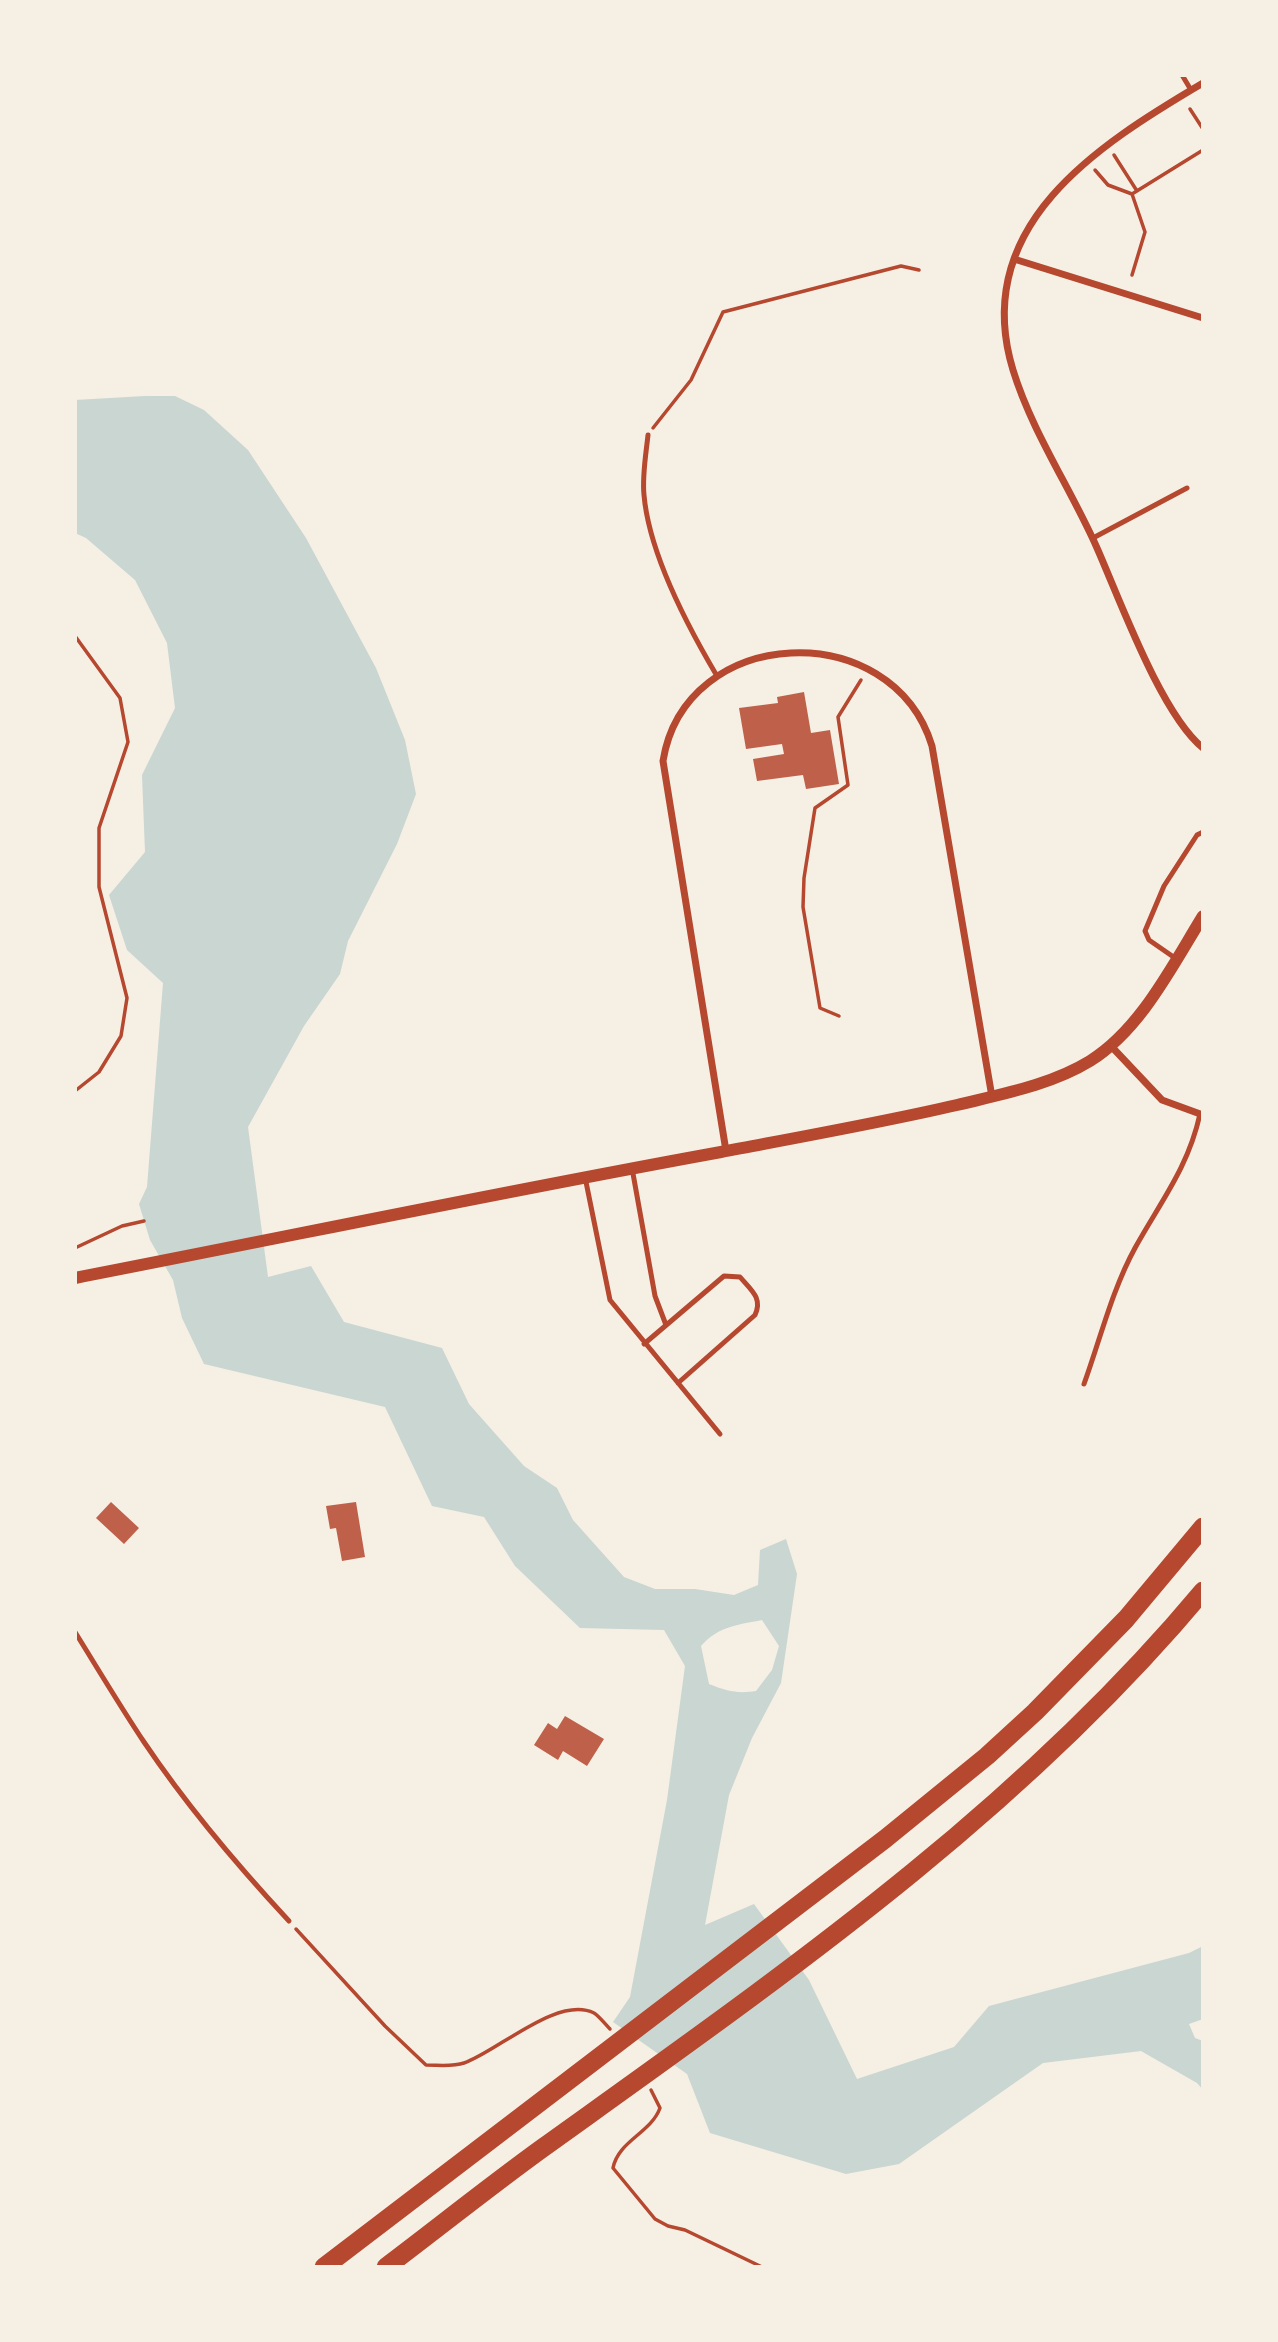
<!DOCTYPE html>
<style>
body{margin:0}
#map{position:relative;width:1278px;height:2342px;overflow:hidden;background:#f6efe4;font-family:"Fira Sans Condensed",sans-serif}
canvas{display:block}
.frame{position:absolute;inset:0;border:77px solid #f6efe4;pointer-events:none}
</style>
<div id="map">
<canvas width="1278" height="2342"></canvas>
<div class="frame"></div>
</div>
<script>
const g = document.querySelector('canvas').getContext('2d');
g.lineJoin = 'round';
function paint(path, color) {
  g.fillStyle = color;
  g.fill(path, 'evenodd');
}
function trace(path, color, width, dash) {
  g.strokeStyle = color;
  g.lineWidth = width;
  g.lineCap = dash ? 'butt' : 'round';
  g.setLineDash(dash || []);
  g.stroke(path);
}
const water = new Path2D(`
 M 145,396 L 175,396 L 204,410 L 248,450 L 306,538 L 376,668 L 405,740 L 416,794 L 397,844 L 348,941 L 340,974 L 304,1026 L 248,1127 L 268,1277 L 311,1266 L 344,1322 L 442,1348 L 469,1404 L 524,1466 L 557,1488 L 573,1520 L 624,1577 L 655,1589 L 695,1589 L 734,1595 L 758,1585 L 760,1550 L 786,1539 L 797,1574 L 781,1683 L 752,1738 L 729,1795 L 705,1925 L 754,1904 L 809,1980 L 857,2079 L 954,2047 L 989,2006 L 1189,1953 L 1203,1946 L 1203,2019 L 1189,2024 L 1195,2038 L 1203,2041 L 1203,2090 L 1197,2083 L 1141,2051 L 1043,2063 L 899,2164 L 846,2174 L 710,2133 L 687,2074 L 613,2022 L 630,1997 L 667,1800 L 685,1666 L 664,1630 L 580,1628 L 515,1566 L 484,1517 L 432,1506 L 385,1407 L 204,1364 L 182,1318 L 173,1280 L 150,1240 L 139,1204 L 147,1187 L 163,983 L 127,950 L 109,895 L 145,852 L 142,775 L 175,708 L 167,643 L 135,580 L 86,538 L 75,533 L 75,400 ZM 762,1620 L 779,1646 L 772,1670 L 756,1691 C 738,1694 726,1691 709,1684 L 701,1646 C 719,1626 737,1625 762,1620 Z`);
const building = new Path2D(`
 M 804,692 L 811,733 L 830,730 L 839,784 L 806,789 L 803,775 L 757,781 L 753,759 L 784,754 L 782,744 L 746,749 L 739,708 L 778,703 L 777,697 Z
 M 111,1502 L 139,1528 L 124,1544 L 96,1518 Z
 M 356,1502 L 365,1557 L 342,1561 L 336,1528 L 330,1529 L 326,1506 Z
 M 565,1716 L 604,1739 L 587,1766 L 563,1751 L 558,1760 L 534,1745 L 548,1723 L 557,1729 Z`);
const path = new Path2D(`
 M 1190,109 L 1203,129
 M 1114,155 L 1137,191
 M 1095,170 L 1108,185 L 1132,194 L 1145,232 L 1132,275
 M 1132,194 L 1203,150
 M 653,428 L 691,380 L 723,312 L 901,266 L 919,270
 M 75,636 L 120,698 L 128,742 L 99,828 L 99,887 L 127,998 L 121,1036 L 99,1072 L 75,1091
 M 839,1016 L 820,1008 L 803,907 L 804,878 L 815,808 L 848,785 L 838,717 L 861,680
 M 75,1248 L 122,1226 L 144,1221
 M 296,1929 L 385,2026 L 426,2065 C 439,2065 452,2067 464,2063 C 497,2052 557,1995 594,2013 C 599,2016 605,2024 610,2029
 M 651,2090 L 660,2108 C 651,2133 618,2141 613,2168 L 655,2219 L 668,2226 L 685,2230 L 762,2267`);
const service = new Path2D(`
 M 1182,75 L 1191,90
 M 648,435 C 646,454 642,476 644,495 C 649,553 688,627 717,676
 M 1093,538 L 1187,488
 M 1175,958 L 1149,940 L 1145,931 L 1164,886 L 1197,835 L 1203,832
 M 632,1168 L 655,1296 L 666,1325
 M 585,1177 L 610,1300 L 720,1434
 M 644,1344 L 724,1276 L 740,1277 C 751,1290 763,1298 755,1315 L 678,1383
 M 1084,1384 C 1100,1340 1112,1290 1135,1248 C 1161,1201 1188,1168 1200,1114
 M 75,1632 C 98,1669 120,1706 144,1742 C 187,1806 237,1865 289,1921`);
const minor = new Path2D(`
 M 1203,83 C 1098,145 969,226 1013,370 C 1032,432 1071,489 1097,548 C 1120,600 1161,714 1203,748
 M 1014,259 L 1203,318
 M 1111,1046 L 1162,1100 L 1203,1115
 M 726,1151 L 663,761 C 685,624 892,615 932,746 L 992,1097`);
const tertiary = new Path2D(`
 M 75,1278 C 291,1236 506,1191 721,1152 C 800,1137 879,1123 957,1105 C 1002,1094 1051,1085 1090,1061 C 1141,1029 1172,966 1203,916`);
const motorway = new Path2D(`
 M 324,2267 L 885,1839 L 987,1756 L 1035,1712 L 1126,1619 L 1203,1527
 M 386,2267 C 439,2227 490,2186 544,2147 C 778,1979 1017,1814 1203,1591`);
paint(water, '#c9d6d2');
paint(building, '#bf614a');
trace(path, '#b5482f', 3.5);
trace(service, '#b5482f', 5);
trace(minor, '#b5482f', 7);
trace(tertiary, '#b5482f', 12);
trace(motorway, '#b5482f', 19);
</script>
